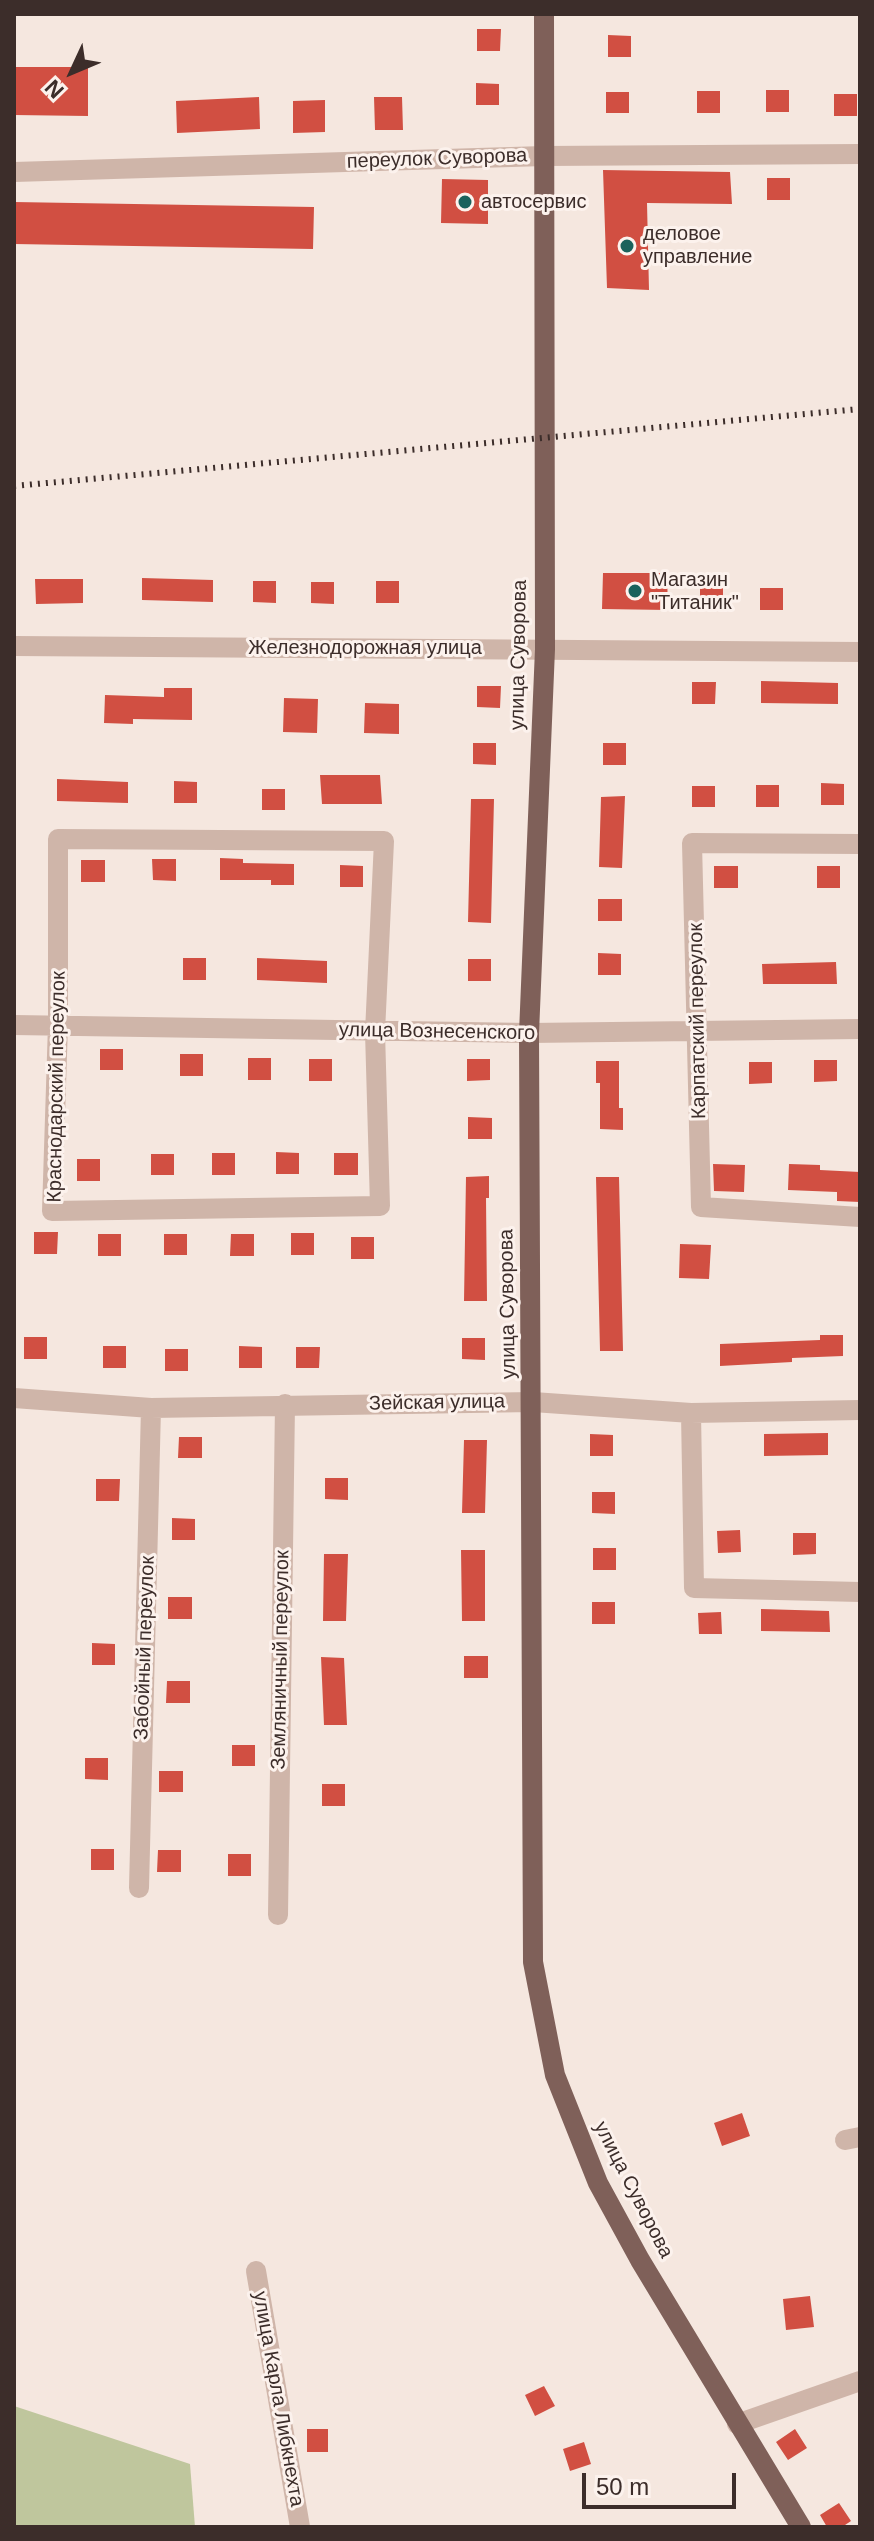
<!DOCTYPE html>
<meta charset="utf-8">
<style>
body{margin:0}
#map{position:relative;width:874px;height:2541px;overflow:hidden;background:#f5e7df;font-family:Arial,sans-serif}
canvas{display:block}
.frame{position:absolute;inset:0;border:16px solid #3c2d2a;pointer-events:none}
.north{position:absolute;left:32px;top:32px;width:80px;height:80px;-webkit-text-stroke:6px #fcf2ed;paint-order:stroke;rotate:226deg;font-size:22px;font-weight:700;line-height:32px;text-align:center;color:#3c2d2a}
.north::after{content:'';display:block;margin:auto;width:28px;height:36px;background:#3c2d2a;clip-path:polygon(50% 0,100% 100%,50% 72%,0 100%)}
.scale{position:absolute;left:582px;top:2473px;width:154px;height:36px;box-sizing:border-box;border:4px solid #3c2d2a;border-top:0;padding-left:10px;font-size:24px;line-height:28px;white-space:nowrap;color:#3c2d2a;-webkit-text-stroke:6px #fcf2ed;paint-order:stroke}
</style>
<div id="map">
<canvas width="874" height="2541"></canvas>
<div class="frame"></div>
<div class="north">N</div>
<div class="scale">50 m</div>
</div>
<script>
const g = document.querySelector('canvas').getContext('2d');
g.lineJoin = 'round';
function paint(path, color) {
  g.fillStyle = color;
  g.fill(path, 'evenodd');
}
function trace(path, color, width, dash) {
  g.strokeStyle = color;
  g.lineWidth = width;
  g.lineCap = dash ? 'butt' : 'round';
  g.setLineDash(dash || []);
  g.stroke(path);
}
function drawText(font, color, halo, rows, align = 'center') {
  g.font = font + ' Arial,sans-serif';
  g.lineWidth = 6;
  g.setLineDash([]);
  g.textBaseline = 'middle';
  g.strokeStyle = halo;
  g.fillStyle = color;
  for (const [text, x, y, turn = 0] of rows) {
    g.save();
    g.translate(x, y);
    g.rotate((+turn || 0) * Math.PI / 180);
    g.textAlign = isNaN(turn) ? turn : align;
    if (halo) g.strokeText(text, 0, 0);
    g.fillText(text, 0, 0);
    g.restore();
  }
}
const green = new Path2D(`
 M 14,2406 L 190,2464 L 195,2527 L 14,2527 Z`);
const building = new Path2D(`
 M 477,29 L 501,29 L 500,51 L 477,51 Z
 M 608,35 L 631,36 L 631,57 L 608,57 Z
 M 14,67 L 88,67 L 88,116 L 14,115 Z
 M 476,83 L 499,84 L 499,105 L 476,105 Z
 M 766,90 L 789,90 L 789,112 L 766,112 Z
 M 697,91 L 720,91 L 720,113 L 697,113 Z
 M 606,92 L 629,92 L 629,113 L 606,113 Z
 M 834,94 L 857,94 L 857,116 L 834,116 Z
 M 259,97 L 260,129 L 177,133 L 176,101 Z
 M 374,97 L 402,97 L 403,130 L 375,130 Z
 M 325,100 L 325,132 L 293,133 L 293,101 Z
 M 603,170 L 730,172 L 732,204 L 647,203 L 649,290 L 607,288 Z
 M 767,178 L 790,178 L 790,200 L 767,200 Z
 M 442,179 L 488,180 L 488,224 L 441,223 Z
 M 14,202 L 314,207 L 313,249 L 14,244 Z
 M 603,573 L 667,573 L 668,610 L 602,609 Z
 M 142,578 L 213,580 L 213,602 L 142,600 Z
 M 35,579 L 83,579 L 83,603 L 36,604 Z
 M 253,581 L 276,581 L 276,603 L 253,602 Z
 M 376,581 L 399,581 L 399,603 L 376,603 Z
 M 311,582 L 334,582 L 334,604 L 311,603 Z
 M 700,585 L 723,585 L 723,607 L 700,607 Z
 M 760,588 L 783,588 L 783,610 L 760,610 Z
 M 761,681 L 838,683 L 838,704 L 761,703 Z
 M 692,682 L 716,682 L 715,704 L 692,704 Z
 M 477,686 L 501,686 L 500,708 L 477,707 Z
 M 164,688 L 192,688 L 192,720 L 133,719 L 133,724 L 104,723 L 105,695 L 164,697 Z
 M 284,698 L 318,699 L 317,733 L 283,732 Z
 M 365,703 L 399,704 L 399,734 L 364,733 Z
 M 473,743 L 496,743 L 496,765 L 473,764 Z
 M 603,743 L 626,743 L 626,765 L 603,765 Z
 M 320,775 L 380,775 L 382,804 L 322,804 Z
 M 57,779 L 128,782 L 128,803 L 57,801 Z
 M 174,781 L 197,782 L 197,803 L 174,803 Z
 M 821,783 L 844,784 L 844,805 L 821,805 Z
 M 756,785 L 779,785 L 779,807 L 756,807 Z
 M 692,786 L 715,786 L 715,807 L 692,807 Z
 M 262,789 L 285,789 L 285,810 L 262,810 Z
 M 625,796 L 622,868 L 599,867 L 601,797 Z
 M 471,799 L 494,799 L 491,923 L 468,922 Z
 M 220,858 L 243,859 L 243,863 L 294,864 L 294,885 L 271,885 L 271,880 L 220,880 Z
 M 152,859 L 176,859 L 176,881 L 153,880 Z
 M 81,860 L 105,860 L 105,882 L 81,882 Z
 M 340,865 L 363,866 L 363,887 L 340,887 Z
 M 714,866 L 738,866 L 738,888 L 714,888 Z
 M 817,866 L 840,866 L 840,888 L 817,888 Z
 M 598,899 L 622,899 L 622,921 L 598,921 Z
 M 598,953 L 621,954 L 621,975 L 598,975 Z
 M 183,958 L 206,958 L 206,980 L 183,980 Z
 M 257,958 L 327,961 L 327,983 L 257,980 Z
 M 468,959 L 491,959 L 491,981 L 468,981 Z
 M 836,962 L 837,984 L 763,984 L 762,964 Z
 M 100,1049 L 123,1049 L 123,1070 L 100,1070 Z
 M 180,1054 L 203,1054 L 203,1076 L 180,1076 Z
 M 248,1058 L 271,1058 L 271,1080 L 248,1080 Z
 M 309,1059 L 332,1059 L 332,1081 L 309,1081 Z
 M 467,1059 L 490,1059 L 490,1080 L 467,1081 Z
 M 814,1060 L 837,1060 L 837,1081 L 814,1082 Z
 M 596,1061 L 619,1061 L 619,1108 L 623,1108 L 623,1130 L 600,1129 L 600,1083 L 596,1083 Z
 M 749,1062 L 772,1062 L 772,1083 L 749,1084 Z
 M 468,1117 L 492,1118 L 492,1139 L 468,1139 Z
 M 276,1152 L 299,1153 L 299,1174 L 276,1174 Z
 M 212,1153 L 235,1153 L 235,1175 L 212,1175 Z
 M 334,1153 L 358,1153 L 358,1175 L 334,1175 Z
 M 151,1154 L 174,1154 L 174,1175 L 151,1175 Z
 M 77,1159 L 100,1159 L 100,1181 L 77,1181 Z
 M 713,1164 L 745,1165 L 744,1192 L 714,1191 Z
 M 789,1164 L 820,1165 L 820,1170 L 860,1172 L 860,1202 L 837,1201 L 837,1192 L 788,1190 Z
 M 489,1176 L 489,1198 L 486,1198 L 487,1301 L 464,1301 L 466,1177 Z
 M 596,1177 L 619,1177 L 623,1351 L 600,1351 Z
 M 34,1232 L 58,1232 L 57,1254 L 34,1254 Z
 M 291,1233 L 314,1233 L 314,1255 L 291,1255 Z
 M 98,1234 L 121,1234 L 121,1256 L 98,1256 Z
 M 164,1234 L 187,1234 L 187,1255 L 164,1255 Z
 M 231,1234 L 254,1234 L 254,1256 L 230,1256 Z
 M 351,1237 L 374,1237 L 374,1259 L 351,1259 Z
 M 680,1244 L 711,1245 L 709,1279 L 679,1278 Z
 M 820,1335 L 843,1335 L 843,1356 L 792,1358 L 792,1362 L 720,1366 L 720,1344 L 820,1340 Z
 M 24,1337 L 47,1337 L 47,1359 L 24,1359 Z
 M 462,1338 L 485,1338 L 485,1360 L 462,1359 Z
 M 103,1346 L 126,1346 L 126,1368 L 103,1368 Z
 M 239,1346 L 262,1347 L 262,1368 L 239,1368 Z
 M 296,1347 L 320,1347 L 319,1368 L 296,1368 Z
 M 165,1349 L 188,1349 L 188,1371 L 165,1371 Z
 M 828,1433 L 828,1455 L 764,1456 L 764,1434 Z
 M 590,1434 L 613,1435 L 613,1456 L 590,1456 Z
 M 179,1437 L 202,1437 L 202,1458 L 178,1458 Z
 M 464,1440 L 487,1440 L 485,1513 L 462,1513 Z
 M 325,1478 L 348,1478 L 348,1500 L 325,1499 Z
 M 96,1479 L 120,1479 L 119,1501 L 96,1501 Z
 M 592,1492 L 615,1492 L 615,1514 L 592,1513 Z
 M 172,1518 L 195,1519 L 195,1540 L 172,1540 Z
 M 740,1530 L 741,1552 L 718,1553 L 717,1531 Z
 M 793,1533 L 816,1533 L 816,1554 L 793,1555 Z
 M 593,1548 L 616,1548 L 616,1570 L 593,1570 Z
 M 461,1550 L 485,1550 L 485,1621 L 462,1621 Z
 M 324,1554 L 348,1554 L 346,1621 L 323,1621 Z
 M 168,1597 L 192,1597 L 192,1619 L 168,1619 Z
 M 592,1602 L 615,1602 L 615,1624 L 592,1624 Z
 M 761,1609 L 829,1611 L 830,1632 L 761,1631 Z
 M 721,1612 L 722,1634 L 699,1634 L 698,1613 Z
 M 92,1643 L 115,1644 L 115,1665 L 92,1665 Z
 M 464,1656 L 488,1656 L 488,1678 L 464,1678 Z
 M 321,1657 L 344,1658 L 347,1725 L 324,1725 Z
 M 167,1681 L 190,1681 L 190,1703 L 166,1703 Z
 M 232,1745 L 255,1745 L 255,1766 L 232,1766 Z
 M 85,1758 L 108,1758 L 108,1780 L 85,1779 Z
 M 159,1771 L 183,1771 L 183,1792 L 159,1792 Z
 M 322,1784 L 345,1784 L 345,1806 L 322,1806 Z
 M 91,1849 L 114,1849 L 114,1870 L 91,1870 Z
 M 158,1850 L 181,1850 L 181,1872 L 157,1872 Z
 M 228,1854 L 251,1854 L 251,1876 L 228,1876 Z
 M 742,2113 L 750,2136 L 722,2146 L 714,2123 Z
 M 810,2296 L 814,2327 L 786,2330 L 783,2299 Z
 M 544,2386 L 555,2406 L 535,2416 L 525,2395 Z
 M 307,2429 L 328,2429 L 328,2452 L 307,2452 Z
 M 795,2429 L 807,2448 L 788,2460 L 776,2442 Z
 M 584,2442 L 591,2464 L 570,2471 L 563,2449 Z
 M 839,2503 L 851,2521 L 842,2527 L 827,2527 L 820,2515 Z`);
const minor = new Path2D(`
 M 14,172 L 544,156 L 860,154
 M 14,646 L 860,652
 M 58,839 L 384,841 L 375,1032 L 380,1206 L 52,1211 L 58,1024 Z
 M 860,844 L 692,843 L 701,1207 L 860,1217
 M 14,1025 L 529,1033 L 860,1029
 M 14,1398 L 151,1408 L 533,1402 L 691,1413 L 860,1410
 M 691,1413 L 694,1588 L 860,1592
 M 139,1888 L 151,1408
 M 278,1915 L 285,1404
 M 845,2140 L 860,2137
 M 256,2271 L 300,2527
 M 737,2424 L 860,2381`);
const primary = new Path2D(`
 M 544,14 L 545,649 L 529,1033 L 533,1962 L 555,2075 L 598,2183 L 640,2260 L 801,2527`);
const rail = new Path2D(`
 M 14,486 L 860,409`);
const markers = [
 [465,202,8,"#1a625c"],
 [627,246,8,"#1a625c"],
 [635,591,8,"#1a625c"]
];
const streetNames = [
 ["переулок Суворова",437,159,-2],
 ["Железнодорожная улица",365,648],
 ["улица Суворова",519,655,-89],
 ["Карпатский переулок",698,1021,-91],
 ["улица Вознесенского",437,1032,1],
 ["Краснодарский переулок",57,1087,-89],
 ["улица Суворова",508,1304,-91],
 ["Зейская улица",437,1403,-1],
 ["Забойный переулок",145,1648,-88],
 ["Земляничный переулок",281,1660,-89],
 ["улица Суворова",633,2190,63],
 ["улица Карла Либкнехта",278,2399,80]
];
const poiNames = [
 ["автосервис",481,202],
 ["деловое",643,234],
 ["управление",643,257],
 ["Магазин",651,580],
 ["\"Титаник\"",651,603]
];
paint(green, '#bfc69d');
paint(building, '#d14f42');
trace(minor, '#cfb5a9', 20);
trace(primary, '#7f6059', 20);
trace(rail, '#3c2d2a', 6, [2, 6]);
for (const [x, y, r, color] of markers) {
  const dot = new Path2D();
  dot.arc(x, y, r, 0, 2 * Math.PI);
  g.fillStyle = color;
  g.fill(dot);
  trace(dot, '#fcf2ed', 3);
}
drawText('20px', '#3c2d2a', '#fcf2ed', streetNames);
drawText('20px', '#3c2d2a', '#fcf2ed', poiNames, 'left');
</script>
